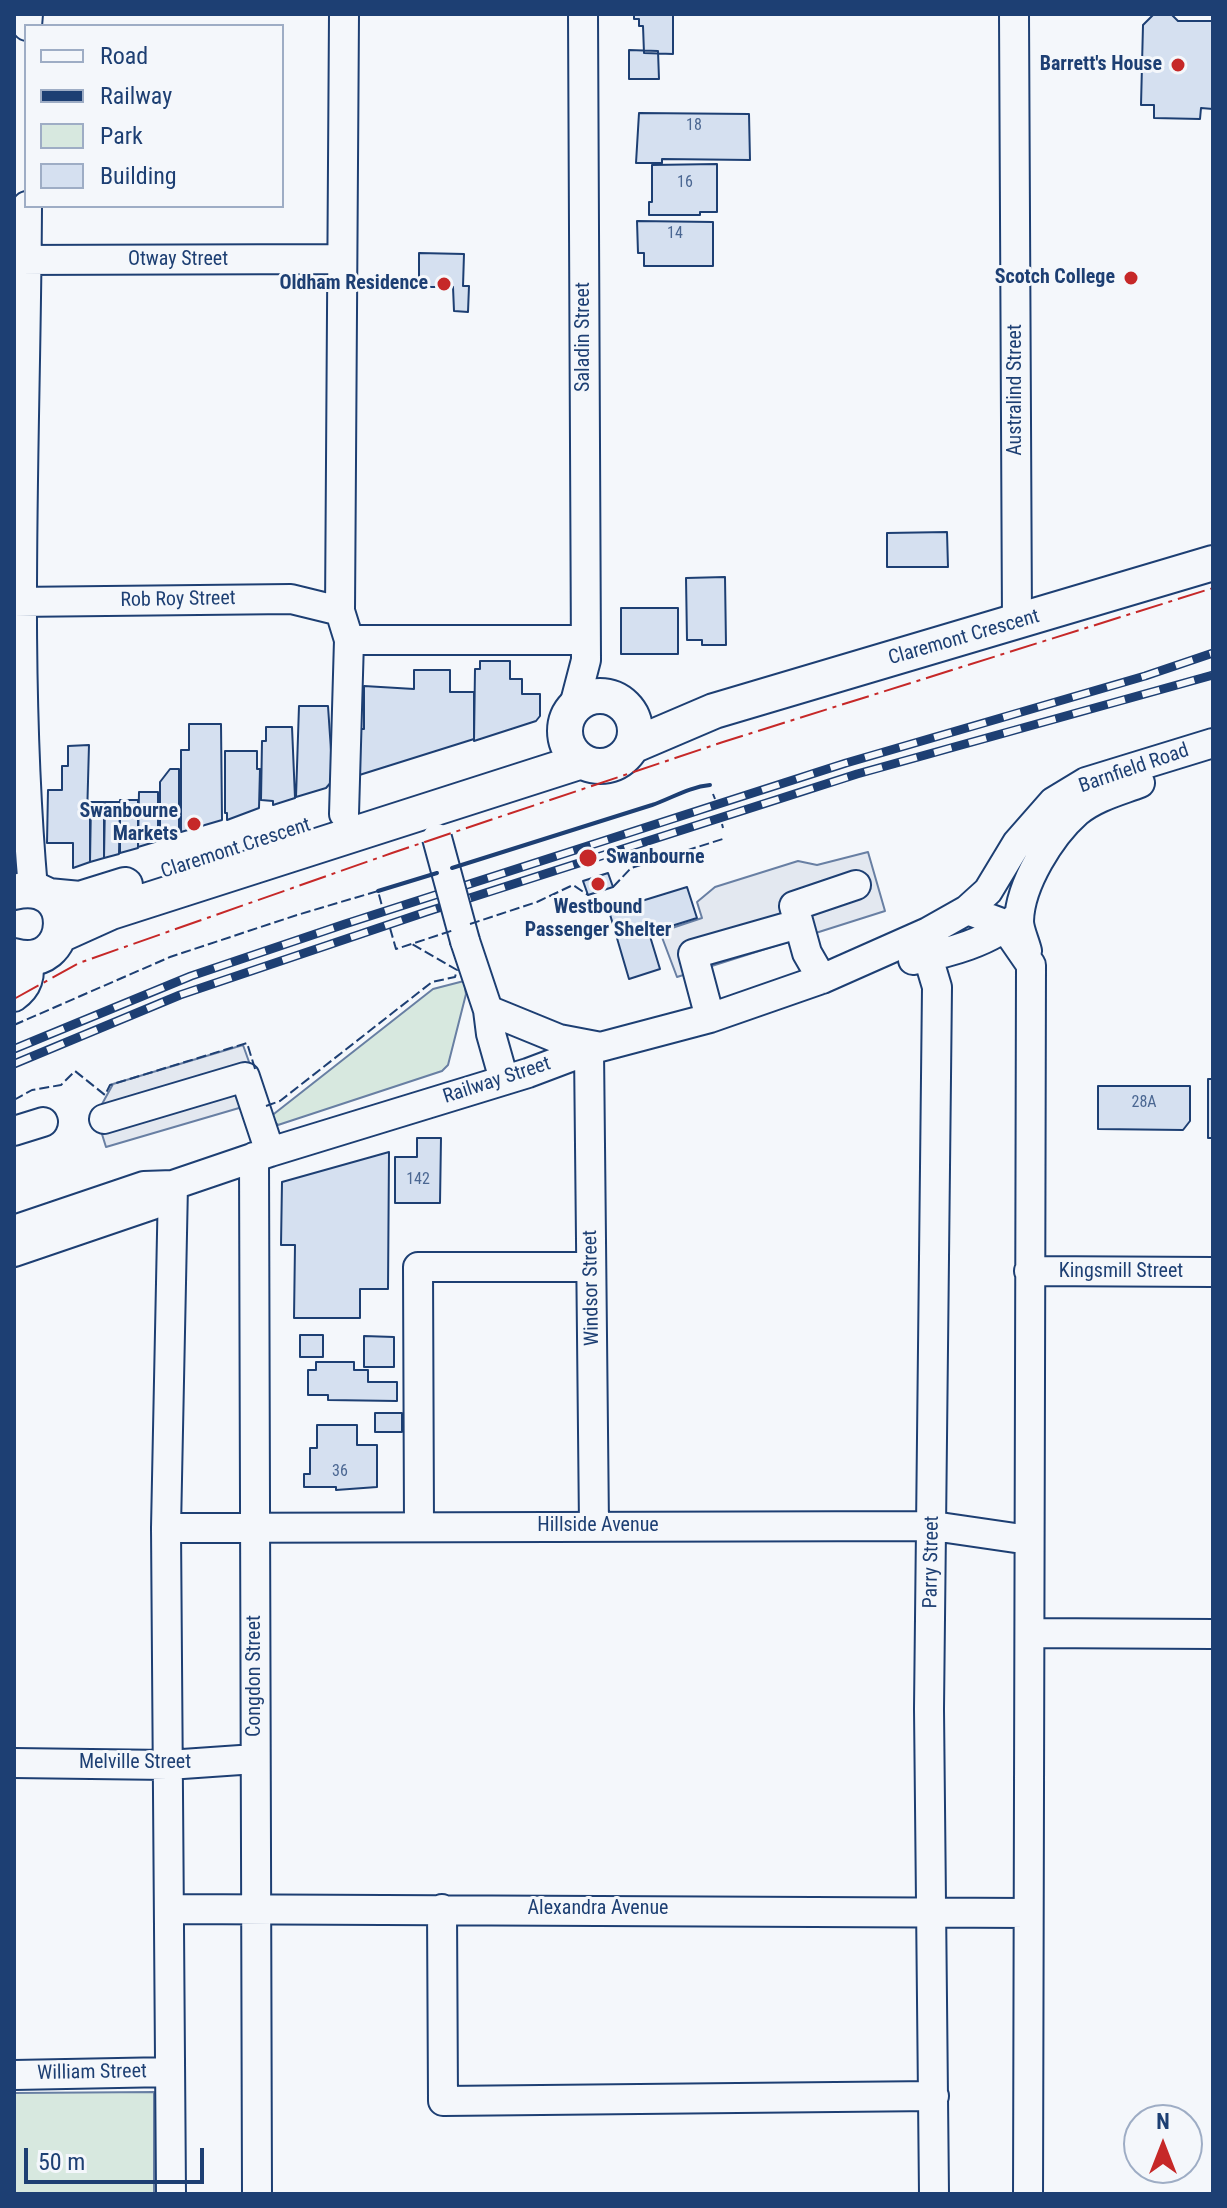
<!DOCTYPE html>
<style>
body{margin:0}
#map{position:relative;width:1227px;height:2208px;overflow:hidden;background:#f4f7fb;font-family:"Roboto Condensed",sans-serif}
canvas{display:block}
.frame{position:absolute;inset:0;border:16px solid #1d3f73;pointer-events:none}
.legend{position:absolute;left:24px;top:24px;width:260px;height:184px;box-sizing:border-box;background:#f4f7fb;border:2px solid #9eadc5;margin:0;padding:10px 14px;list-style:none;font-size:24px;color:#1d3f73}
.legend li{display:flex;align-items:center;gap:16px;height:40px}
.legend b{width:40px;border:2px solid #9eadc5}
.north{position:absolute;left:1123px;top:2104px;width:80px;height:80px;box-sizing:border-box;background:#f4f7fb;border:2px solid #9eadc5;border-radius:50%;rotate:0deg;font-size:22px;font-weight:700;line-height:32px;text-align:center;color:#1d3f73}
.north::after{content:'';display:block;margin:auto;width:28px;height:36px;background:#c62828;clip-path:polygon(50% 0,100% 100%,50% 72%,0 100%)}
.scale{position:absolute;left:24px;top:2148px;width:180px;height:36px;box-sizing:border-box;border:4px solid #1d3f73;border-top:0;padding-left:10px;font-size:24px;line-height:28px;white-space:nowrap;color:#1d3f73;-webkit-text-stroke:6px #f4f7fb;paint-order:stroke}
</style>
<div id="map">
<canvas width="1227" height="2208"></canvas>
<div class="frame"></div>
<ul class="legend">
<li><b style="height:10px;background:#f4f7fb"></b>Road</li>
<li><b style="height:10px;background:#1d3f73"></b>Railway</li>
<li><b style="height:22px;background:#d7e8df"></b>Park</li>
<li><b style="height:22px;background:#d5e0f0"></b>Building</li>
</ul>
<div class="north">N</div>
<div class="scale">50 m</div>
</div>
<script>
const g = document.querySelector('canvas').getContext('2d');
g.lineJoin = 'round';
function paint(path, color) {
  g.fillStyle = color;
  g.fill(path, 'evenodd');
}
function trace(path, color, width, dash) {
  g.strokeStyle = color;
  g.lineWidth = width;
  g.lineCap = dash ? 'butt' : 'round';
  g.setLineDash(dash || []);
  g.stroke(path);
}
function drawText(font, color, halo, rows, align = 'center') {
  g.font = font + ' "Roboto Condensed",sans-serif';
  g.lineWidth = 6;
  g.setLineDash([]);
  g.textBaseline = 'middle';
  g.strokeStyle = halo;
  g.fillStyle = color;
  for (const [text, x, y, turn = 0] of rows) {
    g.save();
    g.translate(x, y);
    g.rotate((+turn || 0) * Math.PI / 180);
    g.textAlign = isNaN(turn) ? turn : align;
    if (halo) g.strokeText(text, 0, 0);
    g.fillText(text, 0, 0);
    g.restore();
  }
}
const green = new Path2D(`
 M 464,981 L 466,994 L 448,1065 L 442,1071 L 278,1125 L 270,1117 L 433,989 Z
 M 154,2092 L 154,2194 L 14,2194 L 14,2093 Z`);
const parking = new Path2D(`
 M 868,852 L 885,911 L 677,977 L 660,932 L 702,918 L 697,902 L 715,887 L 798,861 L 817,865 Z
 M 243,1045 L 263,1101 L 106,1147 L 96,1115 L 113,1084 Z`);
const building = new Path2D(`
 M 634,14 L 673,14 L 673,54 L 644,53 L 643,26 L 639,26 L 639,19 L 634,19 Z
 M 1154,14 L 1171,14 L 1178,21 L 1213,21 L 1213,109 L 1201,108 L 1200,119 L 1154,118 L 1154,105 L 1141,105 L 1143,25 Z
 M 629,50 L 658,51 L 659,79 L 629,79 Z
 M 639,113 L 749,114 L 750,160 L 662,159 L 662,163 L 636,163 Z
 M 717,164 L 717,212 L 700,212 L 700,215 L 649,215 L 649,202 L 652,202 L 652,165 Z
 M 637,221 L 713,222 L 713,266 L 644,266 L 644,253 L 638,253 Z
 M 419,253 L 464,254 L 463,286 L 469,286 L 468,312 L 454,311 L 453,287 L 426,287 L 425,281 L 419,277 Z
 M 947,532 L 948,567 L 887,567 L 887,533 Z
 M 725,577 L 726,645 L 702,645 L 702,640 L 687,640 L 686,578 Z
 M 621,608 L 678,608 L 678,654 L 621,654 Z
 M 480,661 L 510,661 L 510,679 L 522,679 L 522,694 L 540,694 L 540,716 L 536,721 L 474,741 L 475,669 L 480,669 Z
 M 414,670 L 450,670 L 450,692 L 474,692 L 474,739 L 353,777 L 353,729 L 364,729 L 364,686 L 414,689 Z
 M 299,706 L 328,706 L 333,780 L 326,788 L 296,797 Z
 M 189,724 L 221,724 L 222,820 L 181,832 L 181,750 L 189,750 Z
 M 266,727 L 292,727 L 295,798 L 273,805 L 273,801 L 261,800 L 262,741 L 266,741 Z
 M 89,745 L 87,818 L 90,818 L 90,862 L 73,868 L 73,843 L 47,843 L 48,790 L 62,790 L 62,766 L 68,766 L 68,746 Z
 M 225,751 L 257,751 L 257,769 L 260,769 L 259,808 L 227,820 L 227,813 L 225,813 Z
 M 170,769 L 179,769 L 179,834 L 160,840 L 160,782 Z
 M 139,792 L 158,792 L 158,841 L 138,847 Z
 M 120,800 L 138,800 L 138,848 L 120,853 Z
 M 91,802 L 104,802 L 104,858 L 90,862 Z
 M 105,802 L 120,802 L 119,854 L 104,858 Z
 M 608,873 L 613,887 L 588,895 L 583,881 Z
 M 687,887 L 697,918 L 649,933 L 660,969 L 629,979 L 609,911 Z
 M 1208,1079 L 1213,1079 L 1213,1138 L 1208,1138 Z
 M 1098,1086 L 1190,1086 L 1190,1121 L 1183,1130 L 1098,1129 Z
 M 417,1138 L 441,1138 L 440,1203 L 395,1203 L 395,1157 L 417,1157 Z
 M 389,1152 L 388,1289 L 360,1289 L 360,1318 L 294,1318 L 295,1245 L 281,1245 L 282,1182 Z
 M 300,1335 L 323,1335 L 323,1357 L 300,1357 Z
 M 364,1336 L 394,1337 L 394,1367 L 364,1367 Z
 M 316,1362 L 354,1362 L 354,1370 L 368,1370 L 368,1382 L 397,1382 L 397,1401 L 328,1400 L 328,1395 L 308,1395 L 308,1370 L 316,1370 Z
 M 375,1413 L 402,1413 L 402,1432 L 375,1432 Z
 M 317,1425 L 357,1425 L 357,1445 L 377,1445 L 377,1487 L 336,1490 L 336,1487 L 304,1487 L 304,1474 L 310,1474 L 310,1448 L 317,1448 Z`);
const minor = new Path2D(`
 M 1014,14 L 1017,623
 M 27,26 L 28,14
 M 27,206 C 26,434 13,662 33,889
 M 14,260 L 342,259
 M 14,602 L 291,599 L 340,611
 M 349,640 L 584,640
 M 574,706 L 586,660 L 583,14
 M 344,814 L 349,640 L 340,611 L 344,14
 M 967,910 L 1002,923 L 1031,965 L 1028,2194
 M 928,932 L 928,957 L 937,987 L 929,1709 L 934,2194
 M 465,941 L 488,1010 L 491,1034 L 504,1080
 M 1027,951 C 1025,942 1019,930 1019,921 C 1020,884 1051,835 1077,812 C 1095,797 1119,791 1140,783
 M 913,960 C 947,953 992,942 1017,917
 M 822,979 L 807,953 L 794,906 L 856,885
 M 14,997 C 28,987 31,976 28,958
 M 488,1010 L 559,1039 L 601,1047
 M 710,1018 L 693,954 L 798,924
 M 589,1050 L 594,1526
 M 104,1119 L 245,1077 L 270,1152
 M 14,1131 L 43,1122
 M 254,1157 L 257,2194
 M 14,1230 L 144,1186 L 173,1185 L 270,1152 L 528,1073 L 589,1050 L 710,1018 L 822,979 L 928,932 L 967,910 L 988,891 L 1017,843 L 1053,802 L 1086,782 L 1213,743
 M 14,1252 L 152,1205 L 173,1185
 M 1029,1271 L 1213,1272
 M 419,1527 L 418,1267 L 591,1267
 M 166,1528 L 933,1526 L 1029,1540
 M 1030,1633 L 1213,1634
 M 14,1763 L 168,1765 L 255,1759
 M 169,1909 L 1028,1913
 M 442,1909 L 443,2101 L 934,2096
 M 14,2075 L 170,2072
 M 171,2194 L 166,1528 L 173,1185`);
const major = new Path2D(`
 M565 731a35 35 0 1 1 70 0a35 35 0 1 1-70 0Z
 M 632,746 L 714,711 L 1213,563
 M 14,892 C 79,876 74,973 14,956
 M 48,896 L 80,899 L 125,885
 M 60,935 L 111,912 L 582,761`);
const rail = new Path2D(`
 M 14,1049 L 191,976 L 345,924 L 846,763 L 1145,676 L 1213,653
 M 14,1064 L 180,995 L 426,912 L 857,774 L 1213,675`);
const minorBridge = new Path2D(`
 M 437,838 L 465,941`);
const fence = new Path2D(`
 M 713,794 L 715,799
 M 722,824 L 723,828
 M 613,887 L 631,868 L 726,838
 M 470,924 L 537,902 L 573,885 L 588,895
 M 390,928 L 396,949 L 454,930
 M 14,1025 L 170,957 L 297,915 L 378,891 L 382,906
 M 14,1100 L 32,1090 L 61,1085 L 75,1071 L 105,1095 L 110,1085 L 247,1043 L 256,1072
 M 266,1106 L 280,1101 L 432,982 L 455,977 L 457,970 L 412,944`);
const wall = new Path2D(`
 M 452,868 L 652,805 C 672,798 689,787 710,785
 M 378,891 L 437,873`);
const power = new Path2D(`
 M 14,999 L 79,963 L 392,853 L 723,742 L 1213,588`);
const markers = [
 [1178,65,8,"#c62828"],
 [1131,278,8,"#c62828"],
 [444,284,8,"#c62828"],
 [194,824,8,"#c62828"],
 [588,858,10,"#c62828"],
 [598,884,8,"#c62828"]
];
const numberNames = [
 ["18",694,126],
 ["16",685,183],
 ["14",675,234],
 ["28A",1144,1103],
 ["142",418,1180],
 ["36",340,1472]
];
const poiNames = [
 ["Barrett's House",1162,65],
 ["Scotch College",1115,278],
 ["Oldham Residence",428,284],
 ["Swanbourne",178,812],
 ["Markets",178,835],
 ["Swanbourne",606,858,"left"],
 ["Westbound",598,908,"center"],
 ["Passenger Shelter",598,931,"center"]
];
const streetNames = [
 ["Otway Street",178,260],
 ["Saladin Street",584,337,-90],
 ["Australind Street",1016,390,-90],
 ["Rob Roy Street",178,600,-1],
 ["Claremont Crescent",964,638,-16],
 ["Barnfield Road",1134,769,-19],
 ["Claremont Crescent",236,849,-18],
 ["Railway Street",497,1081,-18],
 ["Kingsmill Street",1121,1272],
 ["Windsor Street",592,1288,-91],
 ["Hillside Avenue",598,1526],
 ["Parry Street",932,1562,-89],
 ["Congdon Street",255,1676,-90],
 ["Melville Street",135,1763],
 ["Alexandra Avenue",598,1909],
 ["William Street",92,2073,-1]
];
paint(green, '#d7e8df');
trace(green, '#687fa3', 2);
paint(parking, '#e3e8f0');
trace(parking, '#687fa3', 2);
paint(building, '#d5e0f0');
trace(building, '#1d3f73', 2);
trace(minor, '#1d3f73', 32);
trace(major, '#1d3f73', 38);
trace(minor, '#f4f7fb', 28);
trace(major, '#f4f7fb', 34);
trace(rail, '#1d3f73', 9);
trace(rail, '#f4f7fb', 6, [18]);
trace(minorBridge, '#1d3f73', 32, []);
trace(minorBridge, '#f4f7fb', 28);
trace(fence, '#1d3f73', 2, [10, 4]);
trace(wall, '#1d3f73', 4);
trace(power, '#c62828', 2, [28, 6, 4, 6]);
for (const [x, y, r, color] of markers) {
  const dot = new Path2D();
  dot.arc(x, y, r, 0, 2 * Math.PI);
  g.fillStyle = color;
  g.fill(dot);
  trace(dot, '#f4f7fb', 3);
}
drawText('16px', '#4b6792', null, numberNames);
drawText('bold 20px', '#1d3f73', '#f4f7fb', poiNames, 'right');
drawText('20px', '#1d3f73', '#f4f7fb', streetNames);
</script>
